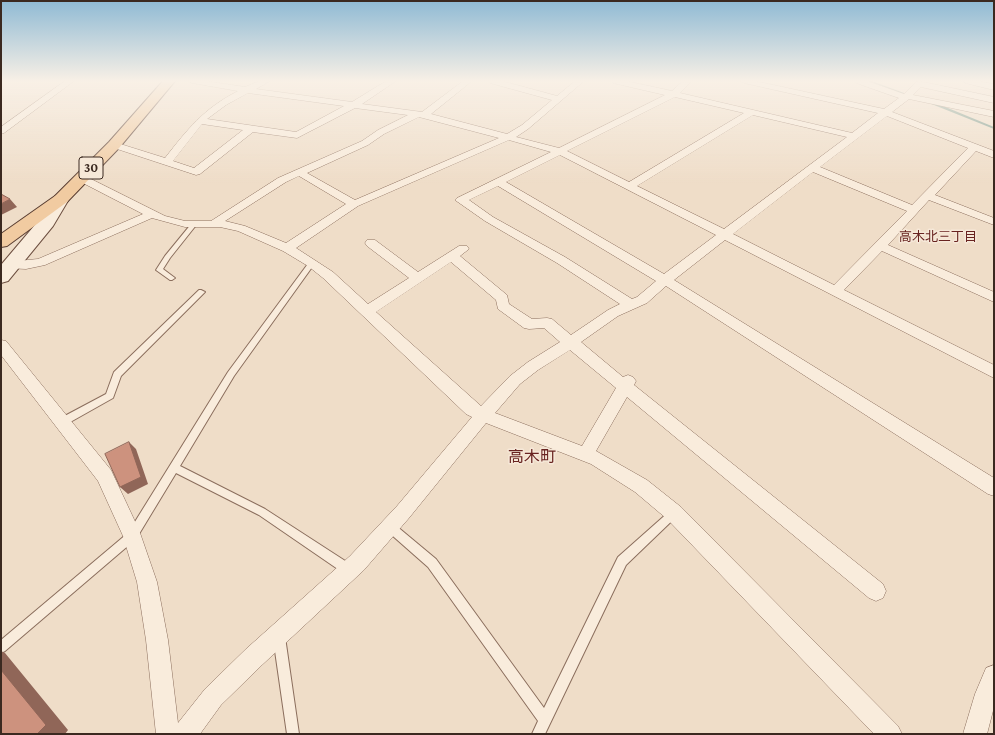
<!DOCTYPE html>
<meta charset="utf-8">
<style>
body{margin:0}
#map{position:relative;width:995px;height:735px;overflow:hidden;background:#efddc8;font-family:"Crimson Pro",serif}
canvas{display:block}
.frame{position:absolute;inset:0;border:2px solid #3b2920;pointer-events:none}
</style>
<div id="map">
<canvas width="995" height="735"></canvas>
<div class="frame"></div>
</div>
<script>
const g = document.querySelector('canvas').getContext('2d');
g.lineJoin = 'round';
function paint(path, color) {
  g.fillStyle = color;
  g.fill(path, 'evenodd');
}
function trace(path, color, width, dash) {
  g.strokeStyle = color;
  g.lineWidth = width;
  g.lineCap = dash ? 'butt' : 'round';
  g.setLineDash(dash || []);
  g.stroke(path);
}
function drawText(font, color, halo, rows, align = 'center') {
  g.font = font + ' "Crimson Pro","Noto Sans JP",serif';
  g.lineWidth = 3;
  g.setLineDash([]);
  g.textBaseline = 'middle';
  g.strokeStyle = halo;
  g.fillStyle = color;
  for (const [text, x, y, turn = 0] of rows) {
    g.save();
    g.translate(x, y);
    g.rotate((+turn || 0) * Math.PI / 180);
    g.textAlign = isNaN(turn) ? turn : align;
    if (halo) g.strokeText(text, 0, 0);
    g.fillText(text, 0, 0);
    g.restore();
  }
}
const stream = new Path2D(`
 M 869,81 L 872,81 L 912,96 L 910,97 Z
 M 929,101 L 931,101 L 994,127 L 994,129 L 929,103 Z`);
const lane = new Path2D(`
 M 194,222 L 197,224 L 170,258 L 163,269 L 175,278 L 172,280 L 170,280 L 156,270 L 165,256 L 192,223 Z
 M 310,261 L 312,261 L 315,263 L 234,376 L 180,466 L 265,509 L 353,566 L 354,570 L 353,574 L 349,575 L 345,574 L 259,515 L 176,473 L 136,539 L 5,651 L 1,653 L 1,640 L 128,533 L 228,372 Z
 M 199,290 L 201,290 L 205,292 L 121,376 L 113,398 L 65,425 L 62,426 L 59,425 L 58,422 L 59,419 L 106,394 L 114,372 Z
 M 674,508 L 677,510 L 679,513 L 677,516 L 626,565 L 545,734 L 532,734 L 538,721 L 428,567 L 386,530 L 385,527 L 386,524 L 390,522 L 394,524 L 436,559 L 544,708 L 618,557 L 671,510 Z
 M 279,631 L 283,633 L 285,637 L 299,734 L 287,734 L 273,637 L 275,633 Z`);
const street = new Path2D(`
 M 65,81 L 74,81 L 4,133 L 1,134 L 1,127 Z
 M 188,81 L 206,81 L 245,87 L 259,81 L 270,81 L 256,89 L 352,102 L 386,81 L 396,81 L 362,104 L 422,112 L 463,81 L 472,81 L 431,114 L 507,134 L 522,125 L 552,100 L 490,83 L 489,81 L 502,81 L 557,96 L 575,81 L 584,81 L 528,129 L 516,137 L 559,148 L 665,95 L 613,83 L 612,81 L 626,81 L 672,91 L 683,81 L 692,81 L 680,93 L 852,133 L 878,113 L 744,83 L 740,81 L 755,81 L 884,109 L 899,98 L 856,83 L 855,81 L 867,81 L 904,94 L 916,82 L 919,81 L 994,97 L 994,103 L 921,87 L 913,95 L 994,111 L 994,117 L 909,99 L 892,112 L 994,151 L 994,158 L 976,151 L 935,195 L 994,218 L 994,225 L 929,200 L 888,245 L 994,292 L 994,302 L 882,251 L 844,290 L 994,365 L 994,378 L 725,240 L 674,280 L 994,478 L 994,496 L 988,494 L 666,286 L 647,303 L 618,316 L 581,342 L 623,377 L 628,375 L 633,377 L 636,381 L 634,385 L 883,584 L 886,591 L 883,598 L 876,601 L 869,598 L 627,397 L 596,451 L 647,480 L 681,507 L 898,726 L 902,734 L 874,734 L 667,519 L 635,492 L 591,464 L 486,423 L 409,518 L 364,570 L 262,665 L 221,705 L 200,734 L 156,734 L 146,640 L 137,582 L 123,536 L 98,481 L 1,355 L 1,340 L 6,341 L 111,470 L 139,530 L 157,582 L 168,640 L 178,723 L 205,689 L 246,649 L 350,556 L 397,506 L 472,417 L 466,414 L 323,278 L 308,266 L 283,251 L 238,231 L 220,227 L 185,227 L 152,218 L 45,265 L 26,269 L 7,268 L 5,265 L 7,262 L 38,259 L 143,214 L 77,180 L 76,178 L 77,176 L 85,176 L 165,216 L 185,221 L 211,221 L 278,178 L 362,141 L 378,130 L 408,115 L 355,108 L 297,138 L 253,132 L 200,174 L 196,175 L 111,147 L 109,145 L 111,143 L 114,142 L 165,158 C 188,129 203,109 238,91 L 192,83 ZM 248,93 L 344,106 L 296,132 L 207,119 L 226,105 ZM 675,97 L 744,113 L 629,182 L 567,151 ZM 753,115 L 847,137 L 724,229 L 637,186 ZM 887,116 L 968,148 L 912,205 L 820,167 ZM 419,117 L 499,138 L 355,200 L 307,173 L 368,145 L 384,134 ZM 202,124 L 243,130 L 194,168 L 173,161 ZM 509,140 L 551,152 L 457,198 L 455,200 L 485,221 L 557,263 L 620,304 L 608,310 L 571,335 L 552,319 L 547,318 L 532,319 L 509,304 L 507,295 L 460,256 L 469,249 L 467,246 L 459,246 L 418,272 L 375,240 L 367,240 L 365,243 L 367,246 L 409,278 L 368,304 L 333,272 L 296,248 L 358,206 ZM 560,155 L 716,235 L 664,274 L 506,182 ZM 813,172 L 907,211 L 834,285 L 733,234 ZM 299,176 L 346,204 L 286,243 L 245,226 L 225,221 L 286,182 ZM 498,186 L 656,281 L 637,297 L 632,299 L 565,257 L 493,217 L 469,200 ZM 451,262 L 496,300 L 498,309 L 524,328 L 529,329 L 544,328 L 560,342 L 528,362 L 510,376 L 481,406 L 376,312 ZM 570,350 L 616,388 L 582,446 L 495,413 L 520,384 L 538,370 Z
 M 964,81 L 978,81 L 994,84 L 994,90 L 965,83 Z
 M 994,665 L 994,707 L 987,734 L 963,734 L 975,694 L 986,668 Z`);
const secondary = new Path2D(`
 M 61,194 L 67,196 L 69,199 L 53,226 L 8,281 L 1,283 L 1,265 L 40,219 L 55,196 Z`);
const primary = new Path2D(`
 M 163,81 L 175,81 L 119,148 L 67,202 L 7,246 L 1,247 L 1,234 L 55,196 L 109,142 Z`);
const shadedWall = new Path2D(`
 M 10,199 L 17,207 L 1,215 L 1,204 Z
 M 129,442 L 136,449 L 148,484 L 128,494 L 120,487 Z
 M 1,651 L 5,653 L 68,730 L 65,734 L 37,734 L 1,670 Z`);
const building = new Path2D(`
 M 1,194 L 10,199 L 1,204 Z
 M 129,442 L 141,477 L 120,487 L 105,454 Z
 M 1,670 L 46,725 L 37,734 L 1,734 Z`);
const shields = [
 [91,168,24]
];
const shieldNames = [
 ["30",91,168]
];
const farNeighbourhoodnames = [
 ["高木北三丁目",938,237]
];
const quarterNames = [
 ["高木町",532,457]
];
paint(stream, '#6f9184');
trace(lane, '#8b6e5d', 2);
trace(street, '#8b6e5d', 1);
trace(secondary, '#6d4f40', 2);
trace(primary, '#593d31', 2);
paint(lane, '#f9ecdc');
paint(street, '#f9ecdc');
paint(secondary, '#f9ecdc');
paint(primary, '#f1cba1');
paint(shadedWall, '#906658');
paint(building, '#cd927e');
trace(building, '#906658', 1);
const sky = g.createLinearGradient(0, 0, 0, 184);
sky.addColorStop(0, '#8fbad4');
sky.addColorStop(0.44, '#f8f0e6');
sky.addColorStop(1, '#f8f0e600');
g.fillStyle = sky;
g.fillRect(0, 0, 995, 184);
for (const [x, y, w] of shields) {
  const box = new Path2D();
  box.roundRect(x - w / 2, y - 11, w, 22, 3);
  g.fillStyle = '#f6e8d8';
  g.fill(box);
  trace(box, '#3b2920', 1);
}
drawText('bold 13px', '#3b2920', null, shieldNames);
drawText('13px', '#682320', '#f6e8d8', farNeighbourhoodnames);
drawText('16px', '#682320', '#f6e8d8', quarterNames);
</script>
